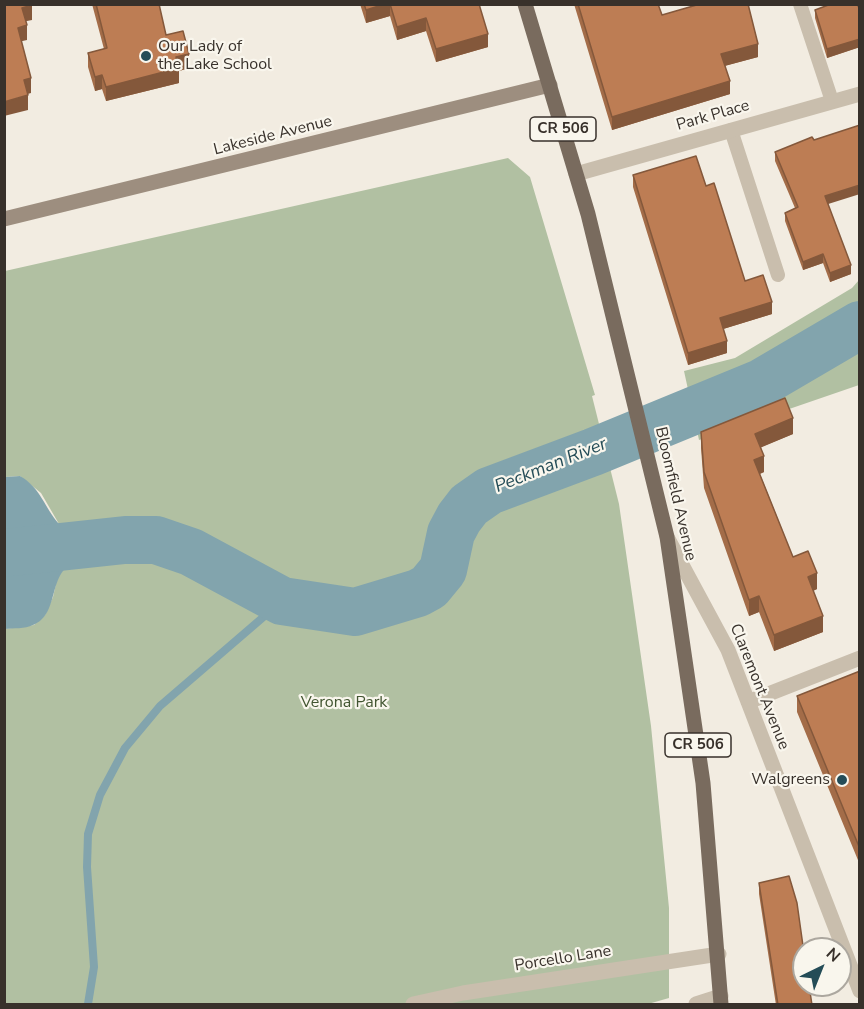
<!DOCTYPE html>
<style>
body{margin:0}
#map{position:relative;width:864px;height:1009px;overflow:hidden;background:#f2ece1;font-family:"Nunito Sans",sans-serif}
canvas{display:block}
.frame{position:absolute;inset:0;border:6px solid #38312b;pointer-events:none}
.north{position:absolute;left:792px;top:937px;width:60px;height:60px;box-sizing:border-box;background:#f9f6ed;border:2px solid #aca79f;border-radius:50%;rotate:43deg;font-size:16px;font-weight:700;line-height:24px;text-align:center;color:#38312b}
.north::after{content:'';display:block;margin:auto;width:21px;height:27px;background:#244c57;clip-path:polygon(50% 0,100% 100%,50% 72%,0 100%)}
</style>
<div id="map">
<canvas width="864" height="1009"></canvas>
<div class="frame"></div>
<div class="north">N</div>
</div>
<script>
const g = document.querySelector('canvas').getContext('2d');
g.lineJoin = 'round';
function paint(path, color) {
  g.fillStyle = color;
  g.fill(path, 'evenodd');
}
function trace(path, color, width, dash) {
  g.strokeStyle = color;
  g.lineWidth = width;
  g.lineCap = dash ? 'butt' : 'round';
  g.setLineDash(dash || []);
  g.stroke(path);
}
function drawText(font, color, halo, rows, align = 'center') {
  g.font = font + ' "Nunito Sans",sans-serif';
  g.lineWidth = 4.5;
  g.setLineDash([]);
  g.textBaseline = 'middle';
  g.strokeStyle = halo;
  g.fillStyle = color;
  for (const [text, x, y, turn = 0] of rows) {
    g.save();
    g.translate(x, y);
    g.rotate((+turn || 0) * Math.PI / 180);
    g.textAlign = isNaN(turn) ? turn : align;
    if (halo) g.strokeText(text, 0, 0);
    g.fillText(text, 0, 0);
    g.restore();
  }
}
const green = new Path2D(`
 M 508,158 L 530,177 L 595,395 L 592,396 L 619,504 L 651,726 L 669,908 L 669,998 L 648,1004 L 5,1004 L 5,629 L 34,625 L 45,615 L 53,597 L 57,579 L 66,565 L 72,528 L 59,524 L 41,493 L 20,476 L 5,477 L 5,271 Z
 M 859,280 L 859,385 L 699,440 L 684,371 L 735,358 L 852,288 Z`);
const water = new Path2D(`
 M 20,476 C 41,488 44,507 59,524 L 72,528 L 77,561 C 46,572 61,614 33,625 C 25,629 13,628 5,629 L 5,477 Z`);
const stream = new Path2D(`
 M 88,1004 L 94,967 L 87,867 L 88,834 L 100,795 L 125,748 L 160,706 L 282,601`);
const river = new Path2D(`
 M 4,553 L 125,540 L 156,540 L 191,552 L 282,601 L 355,612 L 418,593 L 429,587 L 443,570 L 451,533 L 459,518 L 469,505 L 489,491 L 593,452 L 761,383 L 860,325`);
const service = new Path2D(`
 M 800,4 L 832,101
 M 731,130 L 778,275`);
const minor = new Path2D(`
 M 576,174 L 860,94
 M 667,537 L 728,650 L 860,991
 M 748,702 L 860,658
 M 413,1004 L 463,993 L 719,954
 M 696,1004 L 721,996`);
const secondary = new Path2D(`
 M 4,219 L 550,85`);
const primary = new Path2D(`
 M 525,4 L 588,214 L 667,537 L 703,783 L 721,1004`);
const wall = new Path2D(`
 M 92,4 L 159,4 L 166,35 L 189,68 L 179,71 L 179,83 L 106,101 L 102,89 L 95,91 L 88,67 L 88,53 L 104,49 Z
 M 360,4 L 479,4 L 488,47 L 436,62 L 426,31 L 397,40 L 390,16 L 366,23 Z
 M 574,4 L 658,4 L 662,15 L 758,57 L 724,66 L 730,94 L 612,130 Z
 M 815,10 L 860,10 L 860,47 L 827,58 L 815,18 Z
 M 775,152 L 828,204 L 851,274 L 830,282 L 823,263 L 803,270 L 785,221 L 785,213 L 795,208 L 775,161 Z
 M 633,175 L 706,186 L 745,281 L 772,314 L 723,329 L 727,353 L 688,365 L 633,187 Z
 M 701,432 L 793,434 L 761,447 L 764,472 L 760,474 L 793,557 L 817,589 L 813,591 L 823,632 L 774,651 L 759,612 L 749,616 L 704,488 L 701,448 Z
 M 860,671 L 860,865 L 797,712 L 797,696 Z
 M 759,883 L 812,1005 L 776,1005 L 759,894 Z`);
const shadedWall = new Path2D(`
 M 385,4 L 390,4 L 390,16 L 366,23 L 366,10 Z
 M 32,5 L 32,20 L 22,22 L 22,8 Z
 M 426,18 L 426,31 L 397,40 L 397,27 Z
 M 27,25 L 27,40 L 18,42 L 18,28 Z
 M 488,34 L 488,47 L 436,62 L 436,49 Z
 M 860,39 L 860,47 L 827,58 L 827,49 Z
 M 758,44 L 758,57 L 721,67 L 721,54 Z
 M 189,54 L 189,68 L 179,71 L 179,83 L 106,101 L 106,87 L 176,57 Z
 M 102,75 L 102,89 L 95,91 L 95,77 Z
 M 31,78 L 31,93 L 24,95 L 24,80 Z
 M 730,81 L 730,94 L 612,130 L 612,117 Z
 M 28,95 L 28,110 L 4,116 L 4,102 Z
 M 860,185 L 860,194 L 825,205 L 825,196 Z
 M 823,254 L 823,263 L 803,270 L 803,262 Z
 M 851,265 L 851,274 L 830,282 L 830,273 Z
 M 772,302 L 772,314 L 720,330 L 720,318 Z
 M 727,341 L 727,353 L 688,365 L 688,353 Z
 M 793,418 L 793,434 L 755,450 L 755,434 Z
 M 764,456 L 764,472 L 754,476 L 754,460 Z
 M 817,573 L 817,589 L 808,593 L 808,577 Z
 M 759,596 L 759,612 L 749,616 L 749,600 Z
 M 823,616 L 823,632 L 774,651 L 774,635 Z`);
const building = new Path2D(`
 M 4,4 L 32,5 L 22,8 L 27,25 L 18,28 L 31,78 L 24,80 L 28,95 L 4,102 Z
 M 96,4 L 159,4 L 166,35 L 183,31 L 189,54 L 176,57 L 179,68 L 106,87 L 102,75 L 95,77 L 88,53 L 107,48 Z
 M 364,4 L 385,4 L 366,10 Z
 M 390,4 L 479,4 L 488,34 L 436,49 L 426,18 L 397,27 Z
 M 578,4 L 658,4 L 662,15 L 700,4 L 748,4 L 758,44 L 721,54 L 730,81 L 612,117 Z
 M 831,4 L 857,4 L 860,10 L 860,39 L 827,49 L 815,10 Z
 M 860,125 L 860,185 L 825,196 L 851,265 L 830,273 L 823,254 L 803,262 L 785,213 L 798,207 L 775,152 L 812,137 L 814,140 Z
 M 696,156 L 706,186 L 714,183 L 745,281 L 763,275 L 772,302 L 720,318 L 727,341 L 688,353 L 633,175 Z
 M 785,398 L 793,418 L 755,434 L 764,456 L 754,460 L 793,557 L 808,551 L 817,573 L 808,577 L 823,616 L 774,635 L 759,596 L 749,600 L 704,472 L 701,432 Z
 M 860,671 L 860,849 L 797,696 Z
 M 789,876 L 797,903 L 804,953 L 804,985 L 809,985 L 812,1005 L 778,1005 L 759,883 Z`);
const markers = [
 [146,56,6,"#244c57"],
 [842,780,6,"#244c57"]
];
const shields = [
 [563,129,66],
 [698,745,66]
];
const shieldNames = [
 ["CR 506",563,129],
 ["CR 506",698,745]
];
const poiNames = [
 ["Our Lady of",158,47],
 ["the Lake School",158,65],
 ["Walgreens",830,780,"right"]
];
const streetNames = [
 ["Park Place",713,116,-16],
 ["Lakeside Avenue",273,136,-14],
 ["Bloomfield Avenue",675,494,77],
 ["Claremont Avenue",759,687,68],
 ["Porcello Lane",563,959,-9]
];
const parkNames = [
 ["Verona Park",344,703]
];
const waterNames = [
 ["Peckman River",551,466,-22]
];
paint(green, '#b1c0a2');
paint(water, '#82a4ad');
trace(stream, '#82a4ad', 8);
trace(river, '#82a4ad', 48);
trace(service, '#c9bead', 14);
trace(minor, '#c9bead', 15);
trace(secondary, '#9d8e7f', 15);
trace(primary, '#796b5e', 15);
paint(wall, '#a36c48');
paint(shadedWall, '#84583b');
paint(building, '#bd7d54');
trace(building, '#84583b', 1.5);
for (const [x, y, r, color] of markers) {
  const dot = new Path2D();
  dot.arc(x, y, r, 0, 2 * Math.PI);
  g.fillStyle = color;
  g.fill(dot);
  trace(dot, '#f9f6ed', 2);
}
for (const [x, y, w] of shields) {
  const box = new Path2D();
  box.roundRect(x - w / 2, y - 12, w, 24, 4.5);
  g.fillStyle = '#f9f6ed';
  g.fill(box);
  trace(box, '#38312b', 1.5);
}
drawText('bold 15px', '#38312b', null, shieldNames);
drawText('16px', '#38312b', '#f9f6ed', poiNames, 'left');
drawText('16px', '#38312b', '#f9f6ed', streetNames);
drawText('16px', '#425531', '#f9f6ed', parkNames);
drawText('italic 18px', '#244c57', '#f9f6ed', waterNames);
</script>
